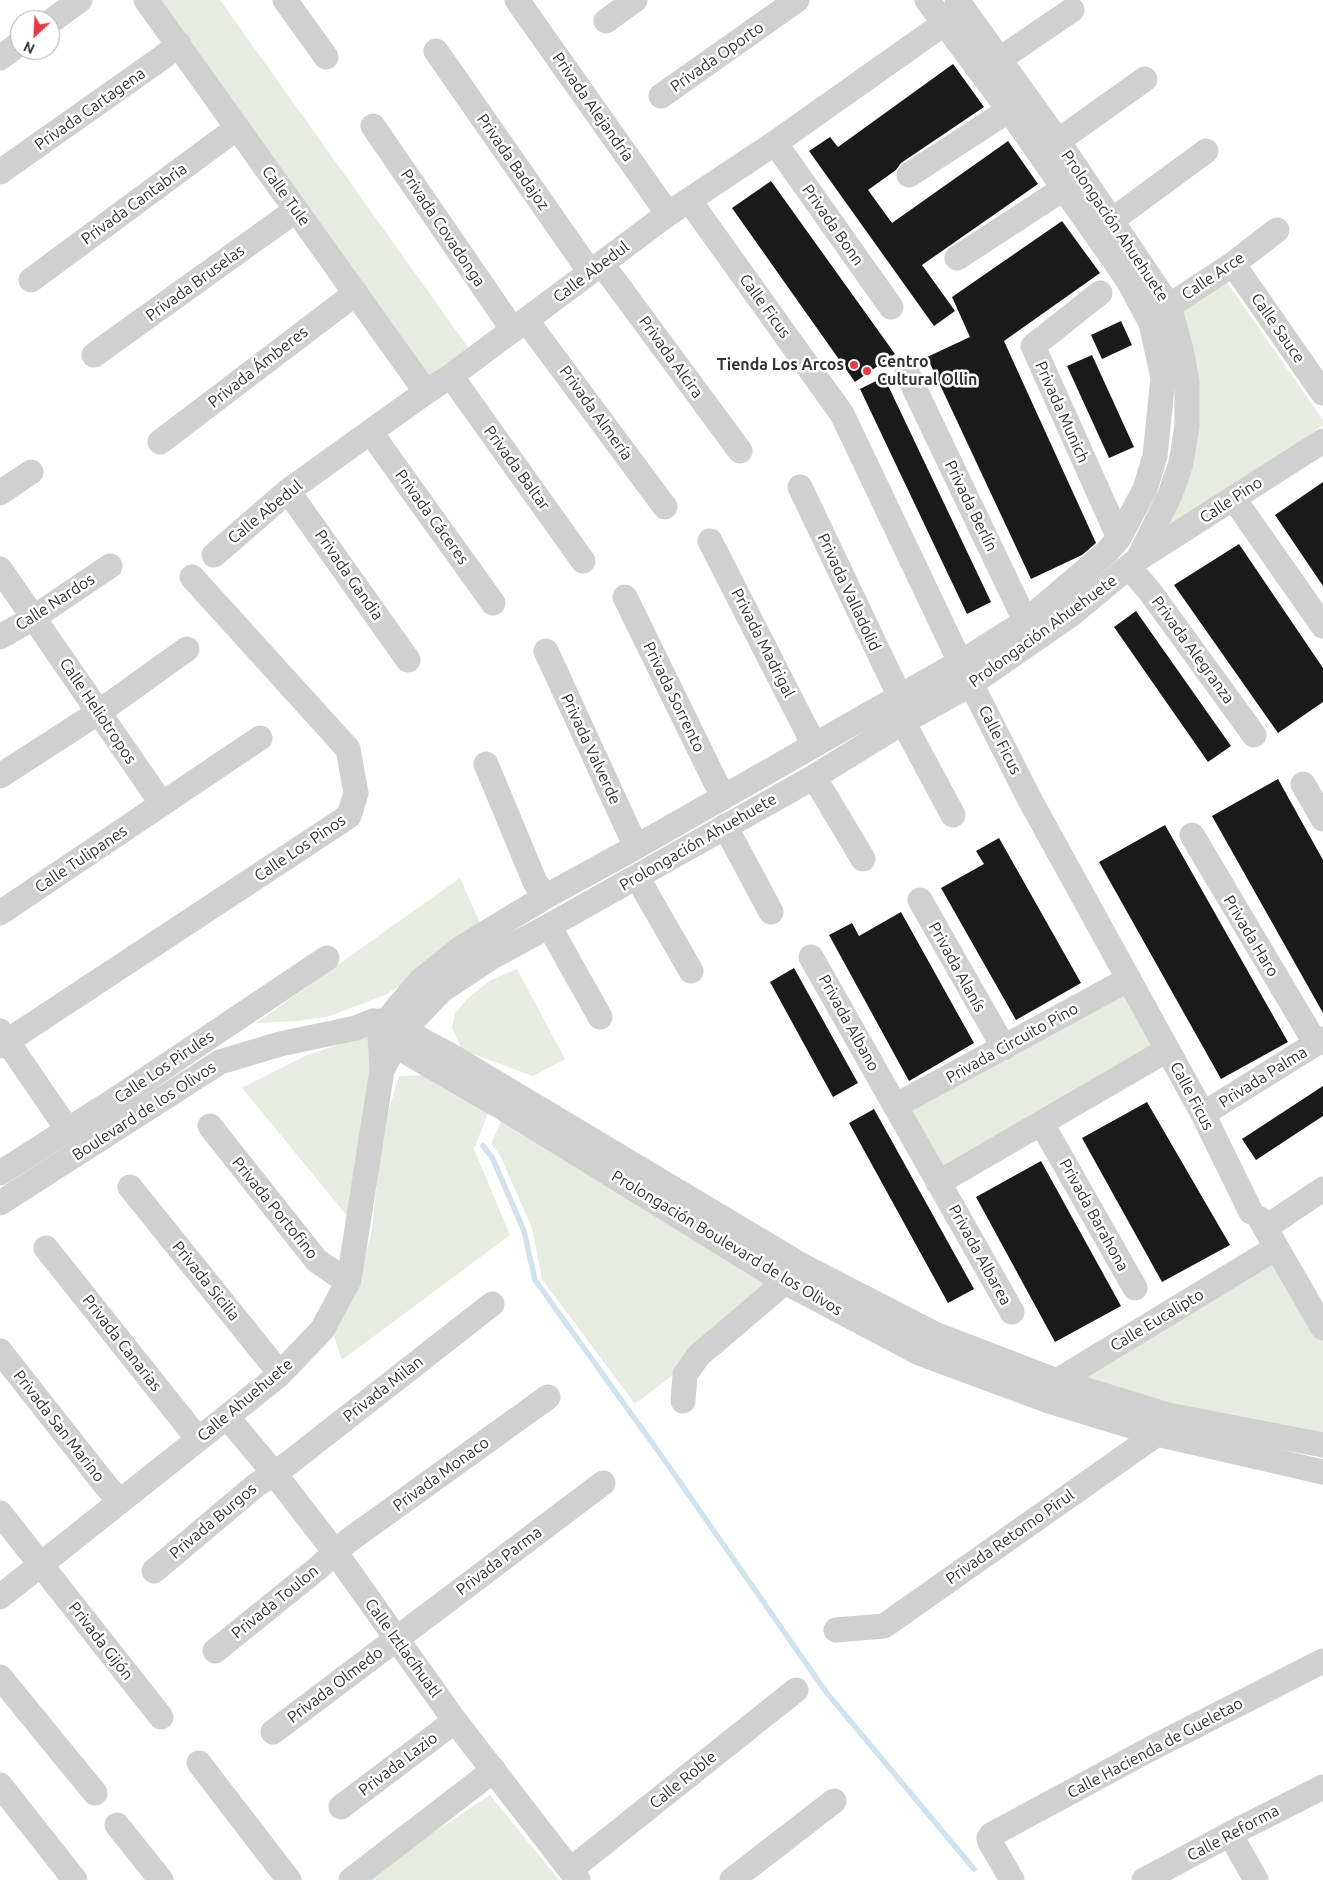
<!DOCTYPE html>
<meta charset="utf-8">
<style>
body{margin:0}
#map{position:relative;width:1323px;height:1880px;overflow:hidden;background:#fff;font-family:Ubuntu,sans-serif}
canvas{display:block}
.north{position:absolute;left:10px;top:10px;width:50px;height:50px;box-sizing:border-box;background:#fff;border:1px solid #adadad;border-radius:50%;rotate:205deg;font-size:14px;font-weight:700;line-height:20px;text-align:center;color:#333}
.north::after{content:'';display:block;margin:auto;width:18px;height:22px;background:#e63946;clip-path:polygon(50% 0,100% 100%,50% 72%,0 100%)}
</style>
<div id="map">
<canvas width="1323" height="1880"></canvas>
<div class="north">N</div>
</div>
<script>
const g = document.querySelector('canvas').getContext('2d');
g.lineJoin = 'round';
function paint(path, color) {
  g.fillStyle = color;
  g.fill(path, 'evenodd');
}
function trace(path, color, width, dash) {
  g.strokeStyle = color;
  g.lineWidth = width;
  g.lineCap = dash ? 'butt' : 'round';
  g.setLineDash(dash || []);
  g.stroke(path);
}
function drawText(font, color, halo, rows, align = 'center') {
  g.font = font + ' Ubuntu,sans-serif';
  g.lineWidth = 5;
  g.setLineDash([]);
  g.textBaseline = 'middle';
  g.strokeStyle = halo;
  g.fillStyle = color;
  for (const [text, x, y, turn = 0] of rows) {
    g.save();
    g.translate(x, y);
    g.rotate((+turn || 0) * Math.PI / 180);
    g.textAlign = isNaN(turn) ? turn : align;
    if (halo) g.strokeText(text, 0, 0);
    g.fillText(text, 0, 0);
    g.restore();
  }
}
const green = new Path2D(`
 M 160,0 L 220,0 L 477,360 L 436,385 Z
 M 1226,281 L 1323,420 L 1323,425 L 1160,541 L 1189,468 L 1183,310 Z
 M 460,878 L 480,923 L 409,980 L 385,995 L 327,1017 L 296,1021 L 256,1023 Z
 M 517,969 L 565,1059 L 533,1076 L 462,1050 L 452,1028 L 455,1013 L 469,997 L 491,980 Z
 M 1122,983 L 1160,1053 L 940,1182 L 896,1106 Z
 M 369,1034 L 371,1084 L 349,1218 L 242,1088 L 305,1056 Z
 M 434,1075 L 489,1111 L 474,1149 L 510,1235 L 342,1360 L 333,1334 L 358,1285 L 372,1229 L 383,1129 L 399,1076 Z
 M 502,1119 L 791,1285 L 635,1404 L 542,1279 L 532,1228 L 500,1155 L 491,1144 Z
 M 1270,1254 L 1323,1339 L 1323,1452 L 1057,1381 Z
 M 490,1795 L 559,1880 L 362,1880 Z`);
const stream = new Path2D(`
 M 483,1146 L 492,1157 L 524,1231 L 535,1280 L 668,1465 L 826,1692 L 974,1869`);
const building = new Path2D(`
 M 953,64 L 984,107 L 901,163 L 896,170 L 868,190 L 892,223 L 1008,141 L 1038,184 L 922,265 L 955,311 L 934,326 L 809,151 L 830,137 L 838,147 Z
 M 771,181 L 895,354 L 855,382 L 732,208 Z
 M 1062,221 L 1100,273 L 1004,341 L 1096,543 L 1082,555 L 1031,579 L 927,357 L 970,337 L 952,297 Z
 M 1121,321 L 1132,345 L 1102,359 L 1091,335 Z
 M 1092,355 L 1134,447 L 1109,458 L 1067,366 Z
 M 884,377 L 991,602 L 967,614 L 860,389 Z
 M 1323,482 L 1323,586 L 1275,515 Z
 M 1239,544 L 1323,668 L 1323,702 L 1278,733 L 1174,585 Z
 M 1136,611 L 1231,746 L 1208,762 L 1114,627 Z
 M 1278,779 L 1323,860 L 1323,1013 L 1212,816 Z
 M 1165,825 L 1288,1042 L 1221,1079 L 1099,862 Z
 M 999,838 L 1081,983 L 1016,1020 L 941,888 L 984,864 L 976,851 Z
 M 901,912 L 974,1043 L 909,1081 L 829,935 L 852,923 L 859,936 Z
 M 794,968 L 858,1083 L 833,1097 L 770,982 Z
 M 1323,1086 L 1323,1116 L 1256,1160 L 1242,1139 Z
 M 1147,1102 L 1230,1245 L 1162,1282 L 1082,1138 Z
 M 874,1109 L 974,1289 L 948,1303 L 849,1123 Z
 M 1041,1161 L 1121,1306 L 1055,1342 L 976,1197 Z`);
const minor = new Path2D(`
 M 146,0 L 426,392
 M 285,0 L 326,57
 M 517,0 L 668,214
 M 606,21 L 635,0
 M 50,22 L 80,0
 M 436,51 L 590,272
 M 0,58 L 20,43
 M 1000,59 L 1072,10
 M 661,96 L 797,0
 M 373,126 L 513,330
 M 1058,141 L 1145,79
 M 775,143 L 891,307
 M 0,172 L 163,57 L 179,44
 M 909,175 L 1009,110
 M 689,200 L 842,414 L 960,662 L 1030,800 L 1203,1114 L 1251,1212
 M 1111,221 L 1206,151
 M 957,258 L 1063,189
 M 602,264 L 740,451
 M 1233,264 L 1323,393
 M 31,280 L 237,128
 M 1100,293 L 1033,346 L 1119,538
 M 1156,318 L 1169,306 L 1233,264 L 1277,230
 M 526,320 L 665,507
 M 94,355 L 296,210
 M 907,373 L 1032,635
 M 451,376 L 583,561
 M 371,433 L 493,603
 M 160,442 L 356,293
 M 800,487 L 900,697
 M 288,491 L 408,660
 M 0,493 L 31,472
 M 1234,499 L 1323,626
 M 710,541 L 807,731 L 813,746
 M 214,555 L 288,491 L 426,392 L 451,376 L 668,214 L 775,143 L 956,15
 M 1138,559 L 1323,441
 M 1129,567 L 1151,593 L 1254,735
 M 0,569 L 162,804
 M 625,597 L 716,783 L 725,796
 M 0,637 L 33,618 L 110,566
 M 546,651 L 636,847
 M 903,722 L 953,815
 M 486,764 L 535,882 L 545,897
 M 0,776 L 99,712 L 187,649
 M 814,777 L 863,859
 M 1303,784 L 1323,819
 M 725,826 L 771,912
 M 1192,835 L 1316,1044
 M 637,877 L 691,971
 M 920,900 L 1004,1048
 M 0,913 L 260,738
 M 549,926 L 600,1017
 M 811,957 L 1012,1312
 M 0,1031 L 68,1130
 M 382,1038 L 508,1111 L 785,1282 L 919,1353 L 1049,1401 L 1157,1434 L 1323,1472
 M 0,1046 L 349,816 L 356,793 L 348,749 L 192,577
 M 382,1070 L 404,1030 L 442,990 L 492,957 L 549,926 L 814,777 L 903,722 L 971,684 L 1072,614 L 1138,559 L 1170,495 L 1181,463 L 1187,426 L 1187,383 L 1181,349 L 1169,306 L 1058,141 L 957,0
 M 895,1106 L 1129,979
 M 1203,1114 L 1323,1039
 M 1042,1124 L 1135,1288
 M 210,1126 L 317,1261 L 338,1275 L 349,1280
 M 0,1173 L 124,1094 L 327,958
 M 938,1183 L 1167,1050
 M 130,1187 L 274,1366 L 278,1376
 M 0,1203 L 220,1062 L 280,1044 L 356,1028 L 373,1021 L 386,1021 L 448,1054 L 801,1265 L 937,1335 L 1057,1381 L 1168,1415 L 1323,1445
 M 1260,1219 L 1323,1328
 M 1265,1228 L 1323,1189
 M 46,1248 L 198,1439
 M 0,1351 L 107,1487 L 120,1501
 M 1053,1391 L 1057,1381 L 1276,1248
 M 683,1401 L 685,1375 L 698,1356 L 785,1282 L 796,1271
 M 227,1417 L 274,1473 L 335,1552 L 455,1721 L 578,1880
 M 0,1513 L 161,1717
 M 154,1571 L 255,1486 L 289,1463 L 492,1304
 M 0,1597 L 278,1376 L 322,1330 L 349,1280 L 382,1070 L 380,1037 L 386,1021 L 420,981 L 461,948 L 545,897 L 636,847 L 974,654 L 1026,621 L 1107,552 L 1119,538 L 1145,489 L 1155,456 L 1163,378 L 1151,323 L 1128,280 L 1009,110 L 927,0
 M 836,1630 L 884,1626 L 1157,1434 L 1163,1425
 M 215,1651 L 318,1568 L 348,1541 L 548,1397
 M 0,1677 L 95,1793
 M 273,1732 L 603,1483
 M 199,1763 L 289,1880
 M 0,1785 L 75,1880
 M 341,1807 L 455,1721
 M 117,1825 L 161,1880
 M 1230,1834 L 1256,1880
 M 570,1870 L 796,1690
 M 351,1880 L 494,1770
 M 732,1880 L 834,1801
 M 1012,1880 L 990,1842 L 989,1838 L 991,1835 L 1152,1748 L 1323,1661
 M 1144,1880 L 1230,1834 L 1323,1787`);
const markers = [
 [854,365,5,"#e63946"],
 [867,371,5,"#e63946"]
];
const streetNames = [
 ["Privada Oporto",717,57,-35],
 ["Privada Alejandría",593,107,55],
 ["Privada Cartagena",90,109,-35],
 ["Privada Badajoz",513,162,55],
 ["Calle Tule",286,196,54],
 ["Privada Cantabria",134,204,-36],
 ["Privada Bonn",833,225,55],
 ["Prolongación Ahuehuete",1115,226,56],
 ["Privada Covadonga",443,228,56],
 ["Calle Abedul",591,272,-37],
 ["Calle Arce",1213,276,-34],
 ["Privada Bruselas",195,283,-36],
 ["Calle Ficus",765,306,54],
 ["Calle Sauce",1278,328,55],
 ["Privada Alcira",671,357,54],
 ["Privada Ámberes",258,367,-38],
 ["Privada Munich",1062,412,66],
 ["Privada Almería",596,413,54],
 ["Privada Baltar",517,468,54],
 ["Calle Pino",1231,500,-33],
 ["Privada Berlín",971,506,64],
 ["Calle Abedul",265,512,-39],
 ["Privada Cáceres",432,517,54],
 ["Privada Gandia",349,575,55],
 ["Privada Valladolid",849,592,65],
 ["Calle Nardos",55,602,-33],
 ["Prolongación Ahuehuete",1043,631,-36],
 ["Privada Madrigal",763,643,63],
 ["Privada Alegranza",1193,650,54],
 ["Privada Sorrento",674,697,64],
 ["Calle Heliotropos",98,711,56],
 ["Calle Ficus",1000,740,63],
 ["Privada Valverde",591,749,65],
 ["Prolongación Ahuehuete",698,842,-30],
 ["Calle Los Pinos",300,848,-34],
 ["Calle Tulipanes",81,859,-34],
 ["Privada Haro",1251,936,59],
 ["Privada Alanís",957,967,61],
 ["Privada Albano",849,1023,61],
 ["Privada Circuito Pino",1012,1043,-29],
 ["Calle Los Pirules",164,1067,-34],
 ["Privada Palma",1263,1077,-32],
 ["Calle Ficus",1192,1096,62],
 ["Boulevard de los Olivos",144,1111,-33],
 ["Privada Portofino",275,1208,51],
 ["Privada Barahona",1094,1215,61],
 ["Prolongación Boulevard de los Olivos",727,1243,31],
 ["Privada Albarea",980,1255,61],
 ["Privada Sicilia",206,1281,51],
 ["Calle Eucalipto",1157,1320,-31],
 ["Privada Canarias",122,1343,52],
 ["Privada Milan",383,1389,-38],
 ["Calle Ahuehuete",245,1400,-40],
 ["Privada San Marino",59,1426,52],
 ["Privada Monaco",441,1474,-36],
 ["Privada Burgos",213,1521,-40],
 ["Privada Retorno Pirul",1010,1537,-35],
 ["Privada Parma",499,1561,-37],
 ["Privada Toulon",275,1602,-39],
 ["Privada Gijón",101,1641,52],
 ["Calle Iztlacíhuatl",403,1648,54],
 ["Privada Olmedo",335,1685,-37],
 ["Calle Hacienda de Gueletao",1155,1748,-28],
 ["Privada Lazio",398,1764,-37],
 ["Calle Roble",683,1780,-39],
 ["Calle Reforma",1233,1833,-28]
];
const poiNames = [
 ["Centro",877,362],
 ["Cultural Ollin",877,380],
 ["Tienda Los Arcos",844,365,"right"]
];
paint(green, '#e6ecdf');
trace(stream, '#cfe2ee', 5.5);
paint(building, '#1a1a1a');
trace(minor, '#d0d0d0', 25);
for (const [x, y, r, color] of markers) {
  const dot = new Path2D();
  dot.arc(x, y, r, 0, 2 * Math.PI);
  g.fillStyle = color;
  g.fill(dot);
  trace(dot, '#fff', 2);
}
drawText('16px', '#333', '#fff', streetNames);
drawText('bold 16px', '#333', '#fff', poiNames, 'left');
</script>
